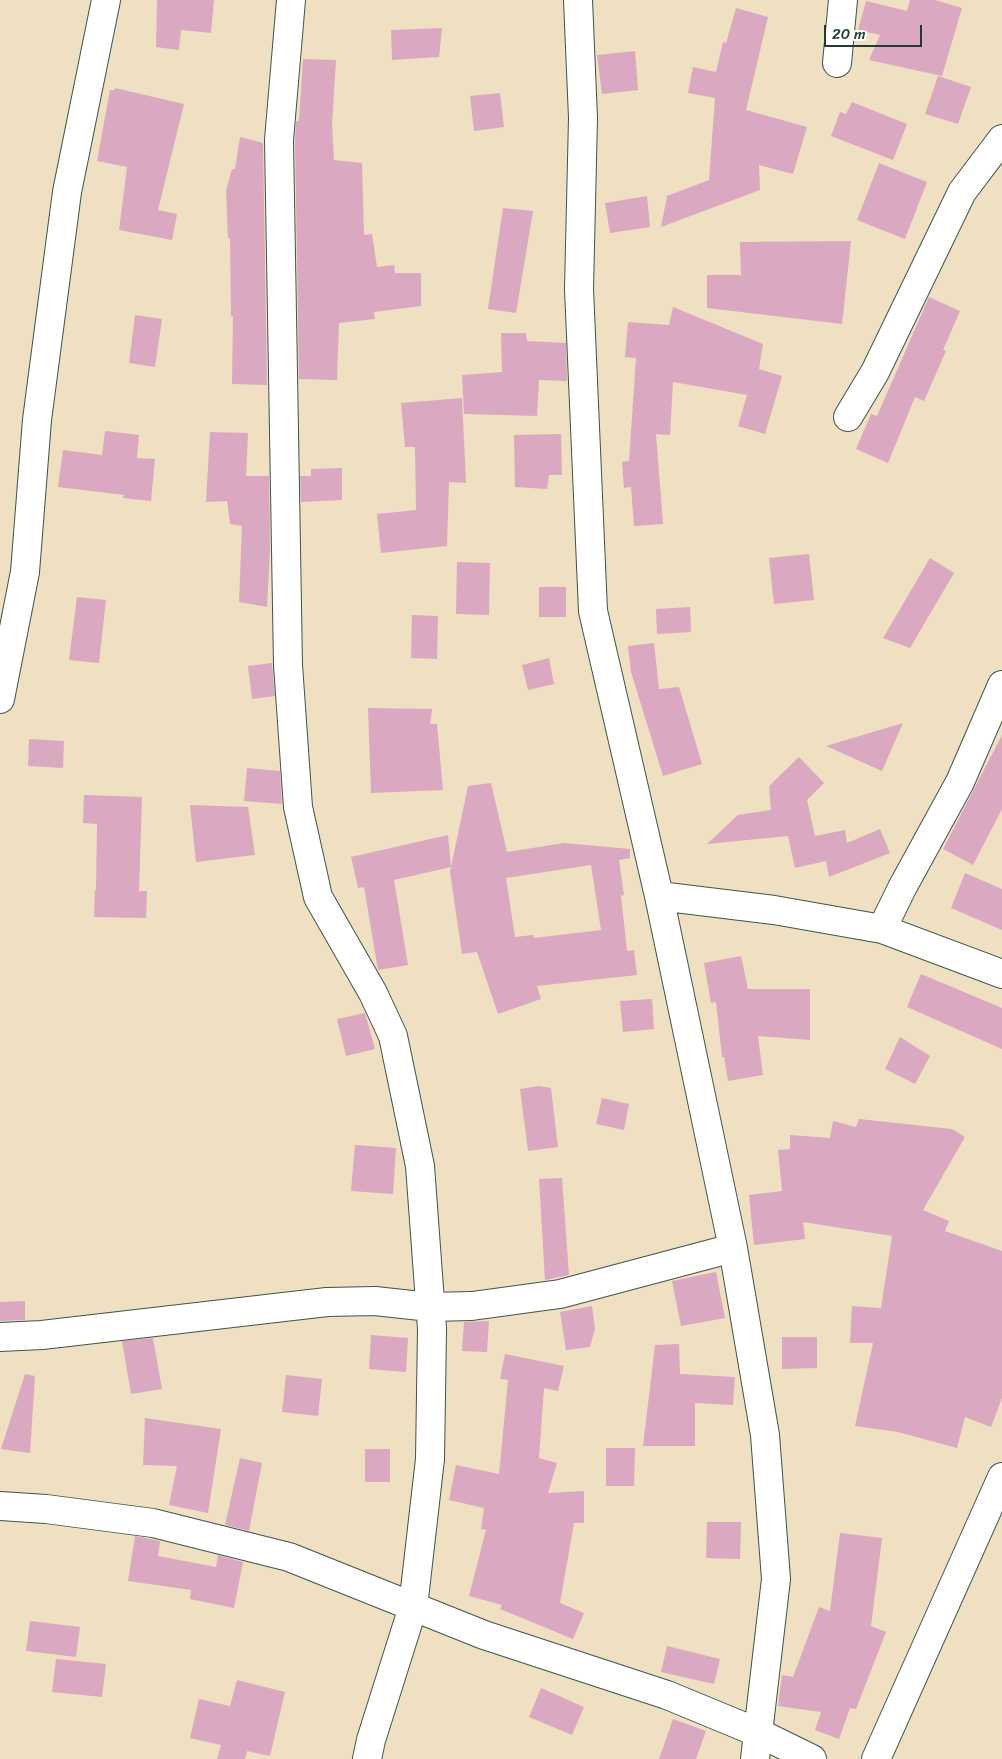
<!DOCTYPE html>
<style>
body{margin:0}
#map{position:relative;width:1002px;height:1759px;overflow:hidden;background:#eee0c0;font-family:Sriracha,sans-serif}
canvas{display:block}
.scale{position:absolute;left:824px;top:25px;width:98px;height:22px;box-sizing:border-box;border:2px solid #1f3d34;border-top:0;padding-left:6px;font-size:15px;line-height:18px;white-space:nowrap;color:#1f3d34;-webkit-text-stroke:4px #fdfcf7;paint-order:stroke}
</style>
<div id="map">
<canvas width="1002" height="1759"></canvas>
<div class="scale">20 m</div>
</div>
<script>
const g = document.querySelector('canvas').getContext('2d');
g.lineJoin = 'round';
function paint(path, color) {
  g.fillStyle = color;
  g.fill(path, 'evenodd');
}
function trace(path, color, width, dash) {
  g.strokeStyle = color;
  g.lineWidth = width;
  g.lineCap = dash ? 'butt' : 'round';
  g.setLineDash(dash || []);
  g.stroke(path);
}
const building = new Path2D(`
 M 157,0 L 214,0 L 211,33 L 181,30 L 179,50 L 156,47 Z
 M 910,0 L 935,0 L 962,8 L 942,76 L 869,60 L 880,35 L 858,30 L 866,1 L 907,11 Z
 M 736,8 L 768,17 L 746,110 L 807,127 L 793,174 L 759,165 L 760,190 L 661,227 L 667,196 L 709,180 L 715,98 L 688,93 L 693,67 L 716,72 L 723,42 L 726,43 Z
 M 442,28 L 439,57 L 392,60 L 391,30 Z
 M 635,51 L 638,90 L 602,94 L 597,55 Z
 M 303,59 L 336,60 L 332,124 L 334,160 L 362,163 L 364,235 L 372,234 L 377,267 L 394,265 L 395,273 L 421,273 L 421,306 L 374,312 L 375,319 L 339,323 L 337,380 L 299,379 L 295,141 L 296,121 L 299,121 Z
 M 938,76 L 971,87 L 958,124 L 925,114 Z
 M 115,88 L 184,104 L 158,210 L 177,214 L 172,240 L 119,230 L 127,167 L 97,161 L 110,90 L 115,90 Z
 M 500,93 L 504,127 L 474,131 L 470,96 Z
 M 852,102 L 907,124 L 893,160 L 831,136 L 840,112 L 846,114 Z
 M 240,137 L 263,143 L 267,385 L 232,384 L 233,316 L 231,316 L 230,238 L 228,238 L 226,191 L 232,169 L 235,169 Z
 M 879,163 L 927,182 L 905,239 L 857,220 Z
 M 647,196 L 650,227 L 610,233 L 605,203 Z
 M 503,208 L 533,211 L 516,313 L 488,309 Z
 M 851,241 L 842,324 L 707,308 L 707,275 L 741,275 L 740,242 Z
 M 929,297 L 960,311 L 943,350 L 946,351 L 924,401 L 915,397 L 888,463 L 856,449 L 871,414 L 877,416 Z
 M 673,307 L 763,344 L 759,369 L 782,376 L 765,434 L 738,426 L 747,395 L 673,382 L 670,435 L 656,434 L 663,524 L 634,526 L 631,487 L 624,488 L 622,462 L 629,461 L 636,358 L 625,357 L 628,322 L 669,325 Z
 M 135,315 L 162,319 L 155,367 L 129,363 Z
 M 501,333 L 526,333 L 527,341 L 566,343 L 567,381 L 539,380 L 537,416 L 464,414 L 462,375 L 502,372 Z
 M 462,398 L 466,483 L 449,482 L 447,546 L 381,553 L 377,514 L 416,510 L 415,447 L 405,447 L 401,403 Z
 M 105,431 L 139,435 L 137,458 L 155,459 L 151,501 L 123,498 L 124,495 L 58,487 L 63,450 L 102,455 Z
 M 210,432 L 248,433 L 246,476 L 269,476 L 270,549 L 267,607 L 239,602 L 242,526 L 230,524 L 227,501 L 206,502 Z
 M 561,434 L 562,475 L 549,475 L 547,489 L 515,487 L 514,435 Z
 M 342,468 L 342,500 L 301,502 L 300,476 L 311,476 L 311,469 Z
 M 809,554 L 814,600 L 774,604 L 769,558 Z
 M 930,558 L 954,573 L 910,648 L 883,638 Z
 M 457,562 L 490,563 L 489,615 L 456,614 Z
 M 539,587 L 566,587 L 566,617 L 539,617 Z
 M 77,597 L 106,600 L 99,663 L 69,660 Z
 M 690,607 L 691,632 L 657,634 L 656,609 Z
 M 412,615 L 438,616 L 437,659 L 411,658 Z
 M 654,643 L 659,689 L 679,687 L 702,764 L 663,776 L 631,672 L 628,646 Z
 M 549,658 L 554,684 L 528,690 L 522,665 Z
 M 272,663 L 275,696 L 252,699 L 248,666 Z
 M 368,708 L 432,709 L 430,724 L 437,724 L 443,790 L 371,793 Z
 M 903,723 L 882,771 L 826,746 Z
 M 1002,735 L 1002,809 L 973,865 L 943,849 Z
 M 29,739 L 64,741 L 63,768 L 28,766 Z
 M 799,757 L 824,783 L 807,800 L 815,836 L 845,830 L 847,843 L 880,829 L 890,853 L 829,877 L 826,861 L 795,868 L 788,836 L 707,844 L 738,815 L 771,810 L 769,786 Z
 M 247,768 L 280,771 L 282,804 L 244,801 Z
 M 491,783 L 507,852 L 564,843 L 630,849 L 630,858 L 619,860 L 624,895 L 621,896 L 627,951 L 634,950 L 637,975 L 537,986 L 541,999 L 498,1014 L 477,952 L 462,954 L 450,872 L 468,786 ZM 591,865 L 601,930 L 534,938 L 533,935 L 515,937 L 506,878 Z
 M 84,795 L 142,797 L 139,891 L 147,891 L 146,918 L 94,917 L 95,890 L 96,890 L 97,824 L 83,823 Z
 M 190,805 L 248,807 L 255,855 L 196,862 Z
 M 448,835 L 451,867 L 394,880 L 408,965 L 378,970 L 364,887 L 358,888 L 351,857 Z
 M 965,873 L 1002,889 L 1002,930 L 951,908 Z
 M 741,956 L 748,989 L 810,989 L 810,1040 L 758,1036 L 763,1075 L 728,1081 L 724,1057 L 722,1057 L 716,1002 L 711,1003 L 704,963 Z
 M 921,974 L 1002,1008 L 1002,1049 L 907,1007 Z
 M 652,999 L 654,1029 L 623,1032 L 620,1001 Z
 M 365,1013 L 375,1049 L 346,1056 L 337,1019 Z
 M 900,1037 L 930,1056 L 915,1084 L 885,1069 Z
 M 539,1086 L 551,1088 L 558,1147 L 528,1151 L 520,1089 Z
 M 602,1098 L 629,1104 L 624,1130 L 596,1124 Z
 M 859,1119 L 952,1129 L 965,1137 L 923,1210 L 949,1221 L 945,1231 L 1002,1251 L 1002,1398 L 991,1427 L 965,1417 L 957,1448 L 898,1432 L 855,1426 L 873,1343 L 850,1343 L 852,1306 L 881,1308 L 892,1236 L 803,1222 L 805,1239 L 754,1245 L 749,1195 L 782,1191 L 778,1150 L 790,1149 L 790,1135 L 830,1138 L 833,1121 L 856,1127 Z
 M 355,1145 L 396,1148 L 393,1194 L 351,1191 Z
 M 562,1178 L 569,1275 L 545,1280 L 539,1179 Z
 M 716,1272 L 725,1318 L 681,1326 L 672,1281 Z
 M 25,1301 L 25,1320 L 0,1321 L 0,1302 Z
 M 592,1306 L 595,1329 L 590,1347 L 566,1350 L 560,1312 Z
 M 489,1321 L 487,1352 L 462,1351 L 464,1322 Z
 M 371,1335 L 408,1338 L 406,1372 L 369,1369 Z
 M 782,1337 L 817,1337 L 817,1368 L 782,1369 Z
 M 153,1338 L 162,1389 L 131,1394 L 122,1341 Z
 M 679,1344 L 680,1374 L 735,1377 L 733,1405 L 695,1403 L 695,1446 L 643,1446 L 655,1345 Z
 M 505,1354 L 564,1366 L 558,1391 L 544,1388 L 539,1458 L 557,1463 L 548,1493 L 584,1491 L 584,1523 L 574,1523 L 560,1603 L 584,1613 L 573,1639 L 500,1609 L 502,1605 L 469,1596 L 486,1530 L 481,1529 L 484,1508 L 449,1500 L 456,1465 L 499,1474 L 508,1380 L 500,1379 Z
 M 25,1374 L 35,1376 L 30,1453 L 1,1449 Z
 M 286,1375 L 322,1379 L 318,1416 L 282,1412 Z
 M 145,1418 L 221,1429 L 208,1513 L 169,1505 L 177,1466 L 143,1465 Z
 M 606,1448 L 635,1448 L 634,1486 L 606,1486 Z
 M 365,1449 L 390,1449 L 390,1482 L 365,1482 Z
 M 240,1458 L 262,1463 L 249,1531 L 225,1525 Z
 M 707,1522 L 741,1522 L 740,1559 L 706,1558 Z
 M 840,1533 L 882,1538 L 871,1626 L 886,1632 L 856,1709 L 850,1708 L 839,1739 L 815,1730 L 821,1712 L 778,1706 L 782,1675 L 793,1677 L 819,1607 L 830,1611 Z
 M 135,1536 L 160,1541 L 158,1556 L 216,1567 L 218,1555 L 243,1562 L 234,1608 L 190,1599 L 191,1590 L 128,1581 Z
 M 30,1621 L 80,1627 L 76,1657 L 26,1651 Z
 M 667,1646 L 720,1659 L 714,1684 L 661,1672 Z
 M 56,1659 L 106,1664 L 102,1697 L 52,1692 Z
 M 237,1680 L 285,1692 L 270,1756 L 247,1751 L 245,1759 L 217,1759 L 221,1745 L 190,1738 L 199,1699 L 230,1706 Z
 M 541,1688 L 584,1707 L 572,1735 L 529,1717 Z
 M 673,1719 L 706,1731 L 696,1759 L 659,1759 Z`);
const minor = new Path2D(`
 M 291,0 L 279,140 L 288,665 L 298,807 L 318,897 L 373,993 L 393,1036 L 420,1166 L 432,1329 L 430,1459 L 413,1607 L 371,1740 L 367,1759
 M 578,0 L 583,118 L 579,289 L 593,611 L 659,896 L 733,1248 L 765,1435 L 776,1579 L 755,1759
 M 837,63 L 843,0
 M 848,417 L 875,372 L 962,192 L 1002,139
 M 0,699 L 25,572 L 37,420 L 67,192 L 106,0
 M 659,896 L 774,910 L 882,929 L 902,888 L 960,782 L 1002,685
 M 882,929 L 1002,974
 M 0,1337 L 42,1335 L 327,1302 L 375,1301 L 430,1307 L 472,1306 L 560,1294 L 733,1248
 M 0,1506 L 46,1509 L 153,1523 L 289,1557 L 484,1635 L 667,1695 L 759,1733 L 812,1759
 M 876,1759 L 1002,1477`);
paint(building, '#dba8c1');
trace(minor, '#3e5549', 30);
trace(minor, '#fff', 28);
</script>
